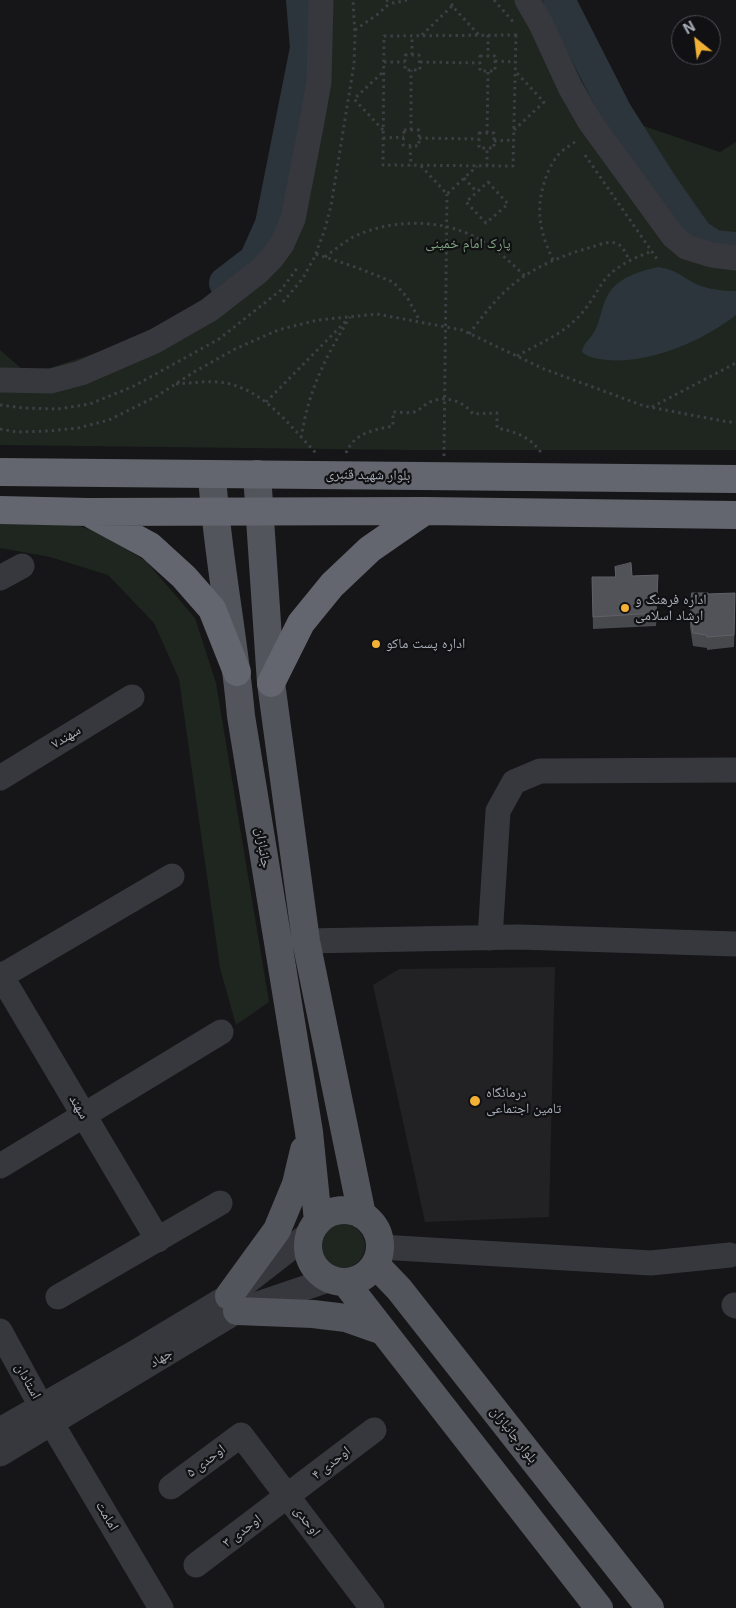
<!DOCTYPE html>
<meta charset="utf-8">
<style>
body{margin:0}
#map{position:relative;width:736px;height:1608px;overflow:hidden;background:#161618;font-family:Inter,sans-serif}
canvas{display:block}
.north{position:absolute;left:671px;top:15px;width:50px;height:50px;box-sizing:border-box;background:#111113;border:1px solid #4d4f55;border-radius:50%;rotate:331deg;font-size:14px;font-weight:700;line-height:20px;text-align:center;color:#a8adb8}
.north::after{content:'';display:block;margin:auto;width:18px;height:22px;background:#f2b134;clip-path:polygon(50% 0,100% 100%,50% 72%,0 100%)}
</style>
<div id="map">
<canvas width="736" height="1608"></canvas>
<div class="north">N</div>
</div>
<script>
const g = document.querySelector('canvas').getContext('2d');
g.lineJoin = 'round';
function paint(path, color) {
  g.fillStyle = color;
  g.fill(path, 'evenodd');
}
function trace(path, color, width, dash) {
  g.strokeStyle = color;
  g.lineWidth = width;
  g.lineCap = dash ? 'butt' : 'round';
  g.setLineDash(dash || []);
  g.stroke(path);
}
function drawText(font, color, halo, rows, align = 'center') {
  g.font = font + ' Inter,"Noto Naskh Arabic",sans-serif';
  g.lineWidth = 4.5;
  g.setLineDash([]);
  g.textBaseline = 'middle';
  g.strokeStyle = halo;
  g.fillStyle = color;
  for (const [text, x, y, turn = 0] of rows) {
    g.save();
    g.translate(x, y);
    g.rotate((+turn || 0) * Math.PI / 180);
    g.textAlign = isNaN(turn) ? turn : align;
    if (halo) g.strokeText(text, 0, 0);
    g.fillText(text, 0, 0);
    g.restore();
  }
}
const built = new Path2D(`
 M 555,967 L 549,1217 L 425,1222 L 373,985 L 399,969 Z`);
const green = new Path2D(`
 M 304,0 L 575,0 L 635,123 L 720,152 L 736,142 L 736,450 L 410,450 L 0,445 L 0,350 L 29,375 L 174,327 L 237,286 L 283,149 L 300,44 Z
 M 0,520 L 66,522 L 95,531 L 146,561 L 195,618 L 216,683 L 269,1002 L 236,1025 L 220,968 L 179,679 L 154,623 L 108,575 L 50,557 L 0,548 Z
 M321 1246a22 22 0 1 1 44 0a22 22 0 1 1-44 0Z`);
const water = new Path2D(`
 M 658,267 C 679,270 683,279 701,286 C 712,290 725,291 736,291 L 736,315 C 703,341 649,364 607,360 C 598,359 589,358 582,352 C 583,343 590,340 594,332 C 601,321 601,306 608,295 C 617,278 640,271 658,267 Z`);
const river = new Path2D(`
 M 559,0 L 616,112 L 662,185 L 697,235 L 714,246 L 736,248
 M 225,283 L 255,260 L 271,224 L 306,48 L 302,0`);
const path = new Path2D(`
 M 386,0 L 394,3 L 407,0
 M 494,0 L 515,24
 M 452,6 L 452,0
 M 355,30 L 378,14 L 391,2
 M 422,35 L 452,6 L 479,35
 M 488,35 L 488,56
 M 516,35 L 513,166 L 383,165 L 384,36 Z
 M 405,55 L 419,55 L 420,70 L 405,70 Z
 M 412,55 L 412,36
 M 480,56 L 495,56 L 495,71 L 480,71 Z
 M 495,61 L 515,62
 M 384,62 L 405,62
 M 420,62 L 480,63
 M 383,130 L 354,99 L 384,71
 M 404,130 L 419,130 L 419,146 L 403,145 Z
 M 411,130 L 411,70
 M 514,130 L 544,102 L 515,71
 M 479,133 L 494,133 L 494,148 L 479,148 Z
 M 487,133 L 488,71
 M 383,138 L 404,137
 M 419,138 L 479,139
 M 494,141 L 513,140
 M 410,146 L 411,166
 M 585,155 L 657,259
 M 421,166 L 447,194 L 477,166
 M 487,166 L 487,148
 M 464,178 L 477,192
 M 488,182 L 508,204 L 486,223 L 466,202 Z
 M 316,254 L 358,268 L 393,282 L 407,297 L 420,321
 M 325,257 C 334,250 343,243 353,237 C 391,219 440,218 477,238 C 495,247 510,262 525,276
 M 553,260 C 540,232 535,211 545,180 C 548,171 553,160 560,153 C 565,148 571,145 576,141
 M 283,302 L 303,278 L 314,258 L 324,232 L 331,206 L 354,64 L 355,36 L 353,0
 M 469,334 C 482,317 494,301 510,287 C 533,267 563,255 592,247 C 598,245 608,241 615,243 C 623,245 625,253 629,259
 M 517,356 C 536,345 557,337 573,322 C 586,311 594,296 603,282 C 615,266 634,258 652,251
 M 176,384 C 193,383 210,380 226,383 C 265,391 290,426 316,453
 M 266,402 L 346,321
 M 0,405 L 24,408 L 58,409 L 90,404 L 134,386 L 219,339 L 281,290 L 298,267
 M 652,407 L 736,363
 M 0,429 L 17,432 L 49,431 L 78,428 L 109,420 L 157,396 L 194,372 L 235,349 L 278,330 L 318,320 L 377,314 L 462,330 L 544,369 L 644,406 L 728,422 L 736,422
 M 301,438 C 309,389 325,358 350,317
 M 346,453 C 354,433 373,430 393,426 L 393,412 C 400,412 411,414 417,411 C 422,408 425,404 430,402 C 446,395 463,401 473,414 L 497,413 L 497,428 C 516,432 531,437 542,454
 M 444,456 L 447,194`);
const minor = new Path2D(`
 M 527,0 L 541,24 L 570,87 L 590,122 L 673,236 L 686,247 L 712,255 L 736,258
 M 0,380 L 51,381 L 81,373 L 155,341 L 209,310 L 258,272 L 271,259 L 282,244 L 293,219 L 312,121 L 319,82 L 321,0
 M 0,578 L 22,566
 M 0,778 L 132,697
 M 490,938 L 498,811 L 514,782 L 540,771 L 736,770
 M 306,941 L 519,937 L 736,944
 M 0,974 L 158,1240
 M 0,977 L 172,876
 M 0,1166 L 221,1032
 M 380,1247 L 651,1263 L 730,1255
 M 58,1297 L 220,1203
 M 734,1305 L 736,1306
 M 0,1331 L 41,1406
 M 52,1424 L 161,1608
 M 0,1430 L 134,1353 L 229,1296 L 310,1233
 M 0,1454 L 237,1311 L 331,1279
 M 171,1487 L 241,1435 L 372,1608
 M 196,1565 L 374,1430`);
const major = new Path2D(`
 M 257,474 L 271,683 L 306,941 L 362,1215
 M 212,475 C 217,555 234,635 241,716 L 309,1132 L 318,1221
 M308 1246a36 36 0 1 1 72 0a36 36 0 1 1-72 0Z
 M 375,1264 L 399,1289 L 650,1608
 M 345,1282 L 599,1608
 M 229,1296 L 277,1230 L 296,1184 L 304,1150
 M 237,1311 L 313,1314 L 346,1318 L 383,1331`);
const highway = new Path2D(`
 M 0,472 L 736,479
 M 0,510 L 88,512 L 425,511 L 736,515
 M 89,513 L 150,546 L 184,577 L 212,609 L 237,672
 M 271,683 L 301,623 L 332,585 L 370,549 L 425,511`);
const wall = new Path2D(`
 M 615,567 L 632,576 L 658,588 L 656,626 L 593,629 L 592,577 L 615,577 Z
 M 708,594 L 735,606 L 734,647 L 707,650 L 707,648 L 693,646 L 690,627 L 690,615 Z`);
const shadedWall = new Path2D(`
 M 658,575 L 658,588 L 656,626 L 656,613 Z
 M 735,593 L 735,606 L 734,647 L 734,635 Z`);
const building = new Path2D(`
 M 631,563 L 632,576 L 658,575 L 656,613 L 593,617 L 592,577 L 616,577 L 615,567 Z
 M 692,593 L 708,593 L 708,594 L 735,593 L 734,635 L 707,637 L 707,635 L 693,633 L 690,615 Z`);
const markers = [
 [625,608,5,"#f2b134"],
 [376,644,5,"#f2b134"],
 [475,1101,6,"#f2b134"]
];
const parkNames = [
 ["پارک امام خمینی",468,244]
];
const streetNames = [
 ["بلوار شهید قنبری",368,475,1],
 ["سهند۷",66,737,-31],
 ["جانبازان",263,848,81],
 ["سهند",79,1107,60],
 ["جهاد",161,1358,-31],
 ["استادان",28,1381,61],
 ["بلوار جانبازان",514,1435,52],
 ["اوحدی ۵",206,1461,-37],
 ["اوحدی ۴",331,1463,-38],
 ["امامت",107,1516,59],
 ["اوحدی",307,1521,53],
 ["اوحدی ۳",242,1531,-37]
];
const poiNames = [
 ["اداره فرهنگ و",635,600],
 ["ارشاد اسلامی",635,616],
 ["اداره پست ماکو",386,644],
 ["درمانگاه",486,1093],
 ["تامین اجتماعی",486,1109]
];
paint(built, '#222225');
paint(green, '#1e261f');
paint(water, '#2c353c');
trace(river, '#2c353c', 32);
trace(path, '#3d3f44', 3, [2.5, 4]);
trace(minor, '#37383d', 25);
trace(major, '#53555c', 28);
trace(highway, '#63666e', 28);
paint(wall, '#47494d');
paint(shadedWall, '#2f3033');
paint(building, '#525359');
trace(building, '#5f6168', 1);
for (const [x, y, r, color] of markers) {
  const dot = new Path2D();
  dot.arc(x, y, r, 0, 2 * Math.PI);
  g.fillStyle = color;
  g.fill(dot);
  trace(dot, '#111113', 2);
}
drawText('14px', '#7fa381', '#111113', parkNames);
drawText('14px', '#a8adb8', '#111113', streetNames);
drawText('14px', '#a8adb8', '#111113', poiNames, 'left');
</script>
